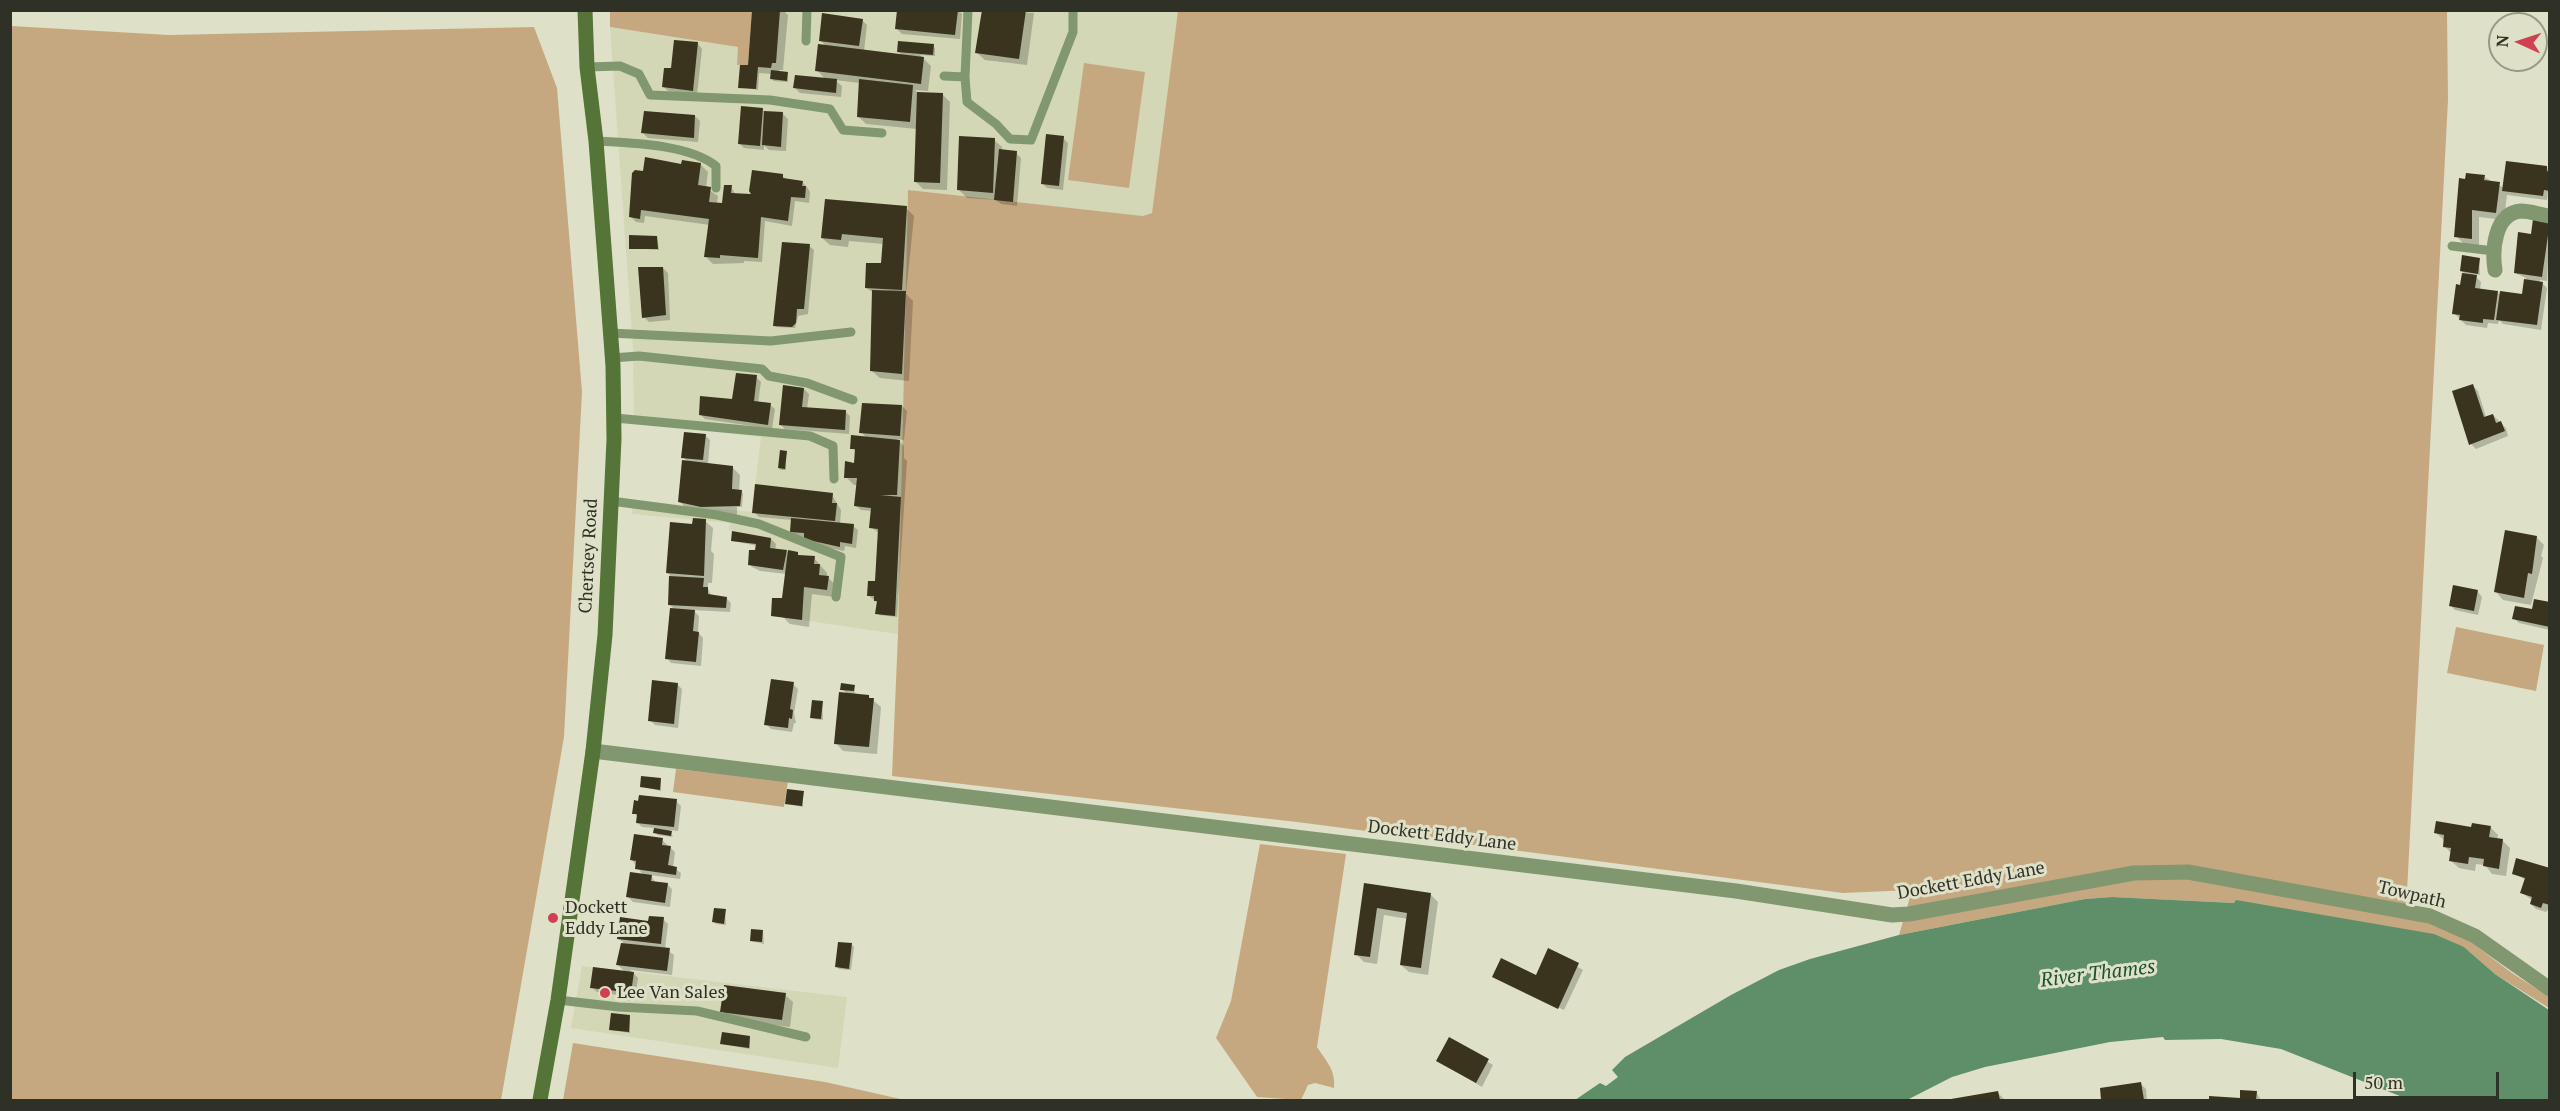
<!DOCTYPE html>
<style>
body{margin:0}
#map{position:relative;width:2560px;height:1111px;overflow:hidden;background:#dee1c7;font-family:"PT Serif",serif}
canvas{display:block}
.frame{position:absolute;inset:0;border:12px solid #2f3026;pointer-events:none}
.north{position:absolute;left:2488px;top:12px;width:60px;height:60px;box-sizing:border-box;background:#dee1c7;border:2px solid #989a87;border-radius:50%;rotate:273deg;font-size:16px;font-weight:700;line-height:24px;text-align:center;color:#2f3026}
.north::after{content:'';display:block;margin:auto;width:21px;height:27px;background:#d03f52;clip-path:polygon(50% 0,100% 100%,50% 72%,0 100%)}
.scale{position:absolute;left:2353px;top:1072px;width:146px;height:27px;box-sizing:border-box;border:3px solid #2f3026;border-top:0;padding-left:8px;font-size:18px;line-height:21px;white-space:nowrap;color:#2f3026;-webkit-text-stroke:4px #dee1c7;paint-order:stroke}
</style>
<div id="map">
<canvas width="2560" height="1111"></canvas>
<div class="frame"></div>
<div class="north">N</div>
<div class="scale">50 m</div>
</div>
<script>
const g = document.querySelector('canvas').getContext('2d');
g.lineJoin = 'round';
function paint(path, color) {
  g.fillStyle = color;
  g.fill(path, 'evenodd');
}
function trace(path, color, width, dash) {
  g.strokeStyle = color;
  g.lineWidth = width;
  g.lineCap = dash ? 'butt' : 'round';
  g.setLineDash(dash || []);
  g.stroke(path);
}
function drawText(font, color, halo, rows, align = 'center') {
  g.font = font + ' "PT Serif",serif';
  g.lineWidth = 6;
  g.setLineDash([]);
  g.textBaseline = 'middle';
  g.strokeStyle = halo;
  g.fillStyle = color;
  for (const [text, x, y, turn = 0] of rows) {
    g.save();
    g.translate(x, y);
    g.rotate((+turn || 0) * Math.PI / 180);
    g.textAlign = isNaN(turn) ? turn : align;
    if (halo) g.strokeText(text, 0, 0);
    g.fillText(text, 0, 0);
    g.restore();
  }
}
const built = new Path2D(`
 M 752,11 L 1178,11 L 1152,213 L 1143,216 L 908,191 L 898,634 L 781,617 L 785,571 L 753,566 L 757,536 L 729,530 L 730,523 L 632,514 L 632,500 L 752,512 L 761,437 L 634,423 L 633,349 L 610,27 L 738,47 L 748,65 Z
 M 582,966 L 847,997 L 838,1068 L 571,1028 Z`);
const green = new Path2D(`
 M 610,11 L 752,11 L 748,65 L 737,65 L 738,47 L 610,27 Z
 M 1178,11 L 2447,11 L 2448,100 L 2406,911 L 2460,934 L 2512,973 L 2549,997 L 2549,1008 L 2495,974 L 2464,947 L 2234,903 L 2112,897 L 2085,899 L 1899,935 L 1912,890 L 1843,893 L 1297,822 L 892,776 L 898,634 L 908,190 L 1143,216 L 1152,213 Z
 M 11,26 L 169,35 L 534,27 L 557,88 L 582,392 L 564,737 L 501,1100 L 11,1100 Z
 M 1084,63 L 1145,72 L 1129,188 L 1068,180 Z
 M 2456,627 L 2544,645 L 2536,691 L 2447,673 Z
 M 676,769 L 788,781 L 784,807 L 673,792 Z
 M 1260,844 L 1346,854 L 1317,1047 C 1326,1061 1336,1070 1334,1088 L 1315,1083 L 1308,1085 L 1301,1100 L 1257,1097 L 1216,1038 L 1231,1001 Z
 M 573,1043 L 825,1082 L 905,1100 L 563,1100 Z`);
const water = new Path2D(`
 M 2112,897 L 2234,903 L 2236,900 L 2434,934 L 2464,947 L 2495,974 L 2549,1010 L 2549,1100 L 2410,1100 L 2281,1049 L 2221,1039 L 2165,1040 L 2163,1037 L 2110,1042 L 1985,1067 L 1952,1077 L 1907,1100 L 1575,1100 L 1600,1083 L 1606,1086 L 1618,1077 L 1612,1070 L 1625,1057 L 1731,995 L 1779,970 L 1810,959 L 1899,935 L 2085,899 Z`);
const shadow = new Path2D(`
 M 753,10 L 783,10 L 788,15 L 783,70 L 779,70 L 779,73 L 787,73 L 788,82 L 773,81 L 772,74 L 759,73 L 758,90 L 739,87 L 753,68 Z
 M 899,10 L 958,10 L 962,14 L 960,39 L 902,34 L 897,29 Z
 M 983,10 L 1034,13 L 1027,65 L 985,60 L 977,53 Z
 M 862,20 L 867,25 L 864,51 L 903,56 L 898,51 L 933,46 L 935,48 L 935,56 L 920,55 L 931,66 L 928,91 L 915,90 L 919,94 L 943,95 L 950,102 L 947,190 L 923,189 L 915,181 L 917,129 L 866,124 L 858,116 L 860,83 L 835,80 L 842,86 L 841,97 L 800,93 L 795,88 L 826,80 L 817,70 L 826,46 L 820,40 Z
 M 698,44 L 702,49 L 697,95 L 668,91 L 663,86 L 672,70 Z
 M 762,109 L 765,112 L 783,114 L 788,119 L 786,151 L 769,150 L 764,145 L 764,150 L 744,148 L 739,143 Z
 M 695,116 L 700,121 L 698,142 L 648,138 L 643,133 Z
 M 1063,138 L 1068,143 L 1063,190 L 1047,188 L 1042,183 Z
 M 994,140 L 1002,147 L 1002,151 L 1016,153 L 1021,158 L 1017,206 L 1001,204 L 996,200 L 967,198 L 959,190 Z
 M 700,164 L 708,172 L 706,188 L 718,196 L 717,204 L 723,204 L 731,187 L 736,195 L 754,196 L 782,176 L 787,180 L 802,182 L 807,187 L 810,192 L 809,203 L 795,201 L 792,226 L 765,221 L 762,262 L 744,261 L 744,263 L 713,264 L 706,257 L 710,225 L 645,216 L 644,223 L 636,222 L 631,217 L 642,172 Z
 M 2546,167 L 2550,171 L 2547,200 L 2507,195 L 2504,220 L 2479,217 L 2479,246 L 2464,244 L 2456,236 L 2466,180 L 2484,177 L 2504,188 Z
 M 906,208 L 914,216 L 906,294 L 913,301 L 909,381 L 880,378 L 872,371 L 874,293 L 866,288 L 882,265 L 884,244 L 849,241 L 848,247 L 830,245 L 822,238 Z
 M 2550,223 L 2547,281 L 2539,280 L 2547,288 L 2541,330 L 2503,324 L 2499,320 L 2498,324 L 2488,323 L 2487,328 L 2466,325 L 2454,313 L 2462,287 L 2464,273 L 2461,271 L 2479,259 L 2480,275 L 2473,274 L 2481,282 L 2480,290 L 2497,292 L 2501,296 L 2523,296 L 2526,278 L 2515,273 Z
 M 657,238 L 659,250 L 631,248 Z
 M 809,246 L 814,250 L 808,314 L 798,316 L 795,328 L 776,327 L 774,325 Z
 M 663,268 L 668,273 L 670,320 L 649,322 L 644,317 Z
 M 756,377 L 761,382 L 758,403 L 770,405 L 775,409 L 772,429 L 705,419 L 700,414 L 734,401 Z
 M 2473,386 L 2478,391 L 2486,417 L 2493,415 L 2506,428 L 2508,436 L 2476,449 L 2471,444 Z
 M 804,389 L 809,394 L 807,409 L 845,411 L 850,416 L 849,434 L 785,429 L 780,424 Z
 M 902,406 L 907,411 L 904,440 L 897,439 L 904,446 L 904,458 L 907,461 L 897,617 L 879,615 L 879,604 L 868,595 L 876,583 L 879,533 L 871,527 L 873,511 L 861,510 L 856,506 L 858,485 L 854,485 L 846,477 L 855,464 L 856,452 L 852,448 L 867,438 L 861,432 Z
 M 705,435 L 710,440 L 708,464 L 732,467 L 740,475 L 739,491 L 743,493 L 742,507 L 737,507 L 737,515 L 687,509 L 679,501 L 688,462 L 683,457 Z
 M 786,453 L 786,470 L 781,470 L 779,468 Z
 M 832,495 L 841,510 L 840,524 L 853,526 L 858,530 L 856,548 L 845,546 L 844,551 L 810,544 L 805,537 L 796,536 L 791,531 L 792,520 L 759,517 L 754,512 Z
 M 705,521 L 713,528 L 711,551 L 714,554 L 712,583 L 708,583 L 708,589 L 712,597 L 726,598 L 731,603 L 730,612 L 693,610 L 699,616 L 698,632 L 703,638 L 701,666 L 671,663 L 667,658 L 674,609 L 669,604 L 670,575 L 667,573 L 693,525 Z
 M 2536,537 L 2544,545 L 2541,556 L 2543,558 L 2531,605 L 2503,600 L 2496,592 Z
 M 771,539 L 776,544 L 775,550 L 814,558 L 827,573 L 827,577 L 836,585 L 834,597 L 812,594 L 809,627 L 790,624 L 784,618 L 773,615 L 782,600 L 787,574 L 760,571 L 752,567 L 750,565 L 758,546 L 733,541 Z
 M 2478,592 L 2482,597 L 2478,615 L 2455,610 L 2450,605 Z
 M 2550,603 L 2550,630 L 2519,623 L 2514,618 Z
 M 677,684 L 682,689 L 678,728 L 655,725 L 650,720 Z
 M 793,684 L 798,689 L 794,713 L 796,723 L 794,723 L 792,732 L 771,729 L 766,724 Z
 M 854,686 L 855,695 L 868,696 L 881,707 L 877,754 L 843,751 L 836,743 L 847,694 L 842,689 Z
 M 822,702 L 823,720 L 814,719 L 812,717 Z
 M 661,780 L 661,791 L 641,786 Z
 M 803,792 L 803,807 L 786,804 Z
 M 676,801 L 681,806 L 678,831 L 669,830 L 673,837 L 657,835 L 655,828 L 642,827 L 637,822 L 638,817 L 634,813 Z
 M 2490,827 L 2498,835 L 2497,840 L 2502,840 L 2510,848 L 2506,876 L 2492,874 L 2485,865 L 2476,864 L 2475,871 L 2459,868 L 2451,861 L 2452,854 L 2444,846 L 2445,841 L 2436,833 Z
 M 662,840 L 675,852 L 673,867 L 681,873 L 680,879 L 650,875 L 656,883 L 667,884 L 672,889 L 670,907 L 633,902 L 628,897 L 643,875 L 632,860 Z
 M 2550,870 L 2550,907 L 2546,912 L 2536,909 L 2531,904 L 2532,900 L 2522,893 L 2526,880 L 2513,873 Z
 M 1365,885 L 1430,894 L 1438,902 L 1428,975 L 1409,972 L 1401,965 L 1408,919 L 1384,915 L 1377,964 L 1364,962 L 1356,954 Z
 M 725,911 L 726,925 L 716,924 L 714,922 Z
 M 663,919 L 668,924 L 665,949 L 674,955 L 672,975 L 630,970 L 638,978 L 635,997 L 631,996 L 631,1001 L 623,1001 L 618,995 L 597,992 L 592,987 L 626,973 L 618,965 L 623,942 L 619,939 L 650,922 Z
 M 763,932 L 764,944 L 751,941 Z
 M 852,945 L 854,947 L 851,970 L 839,969 L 837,967 Z
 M 1549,950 L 1583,970 L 1564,1010 L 1494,977 L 1536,977 Z
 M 785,995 L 793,1002 L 790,1027 L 729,1019 L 722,1011 Z
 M 630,1017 L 630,1033 L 611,1030 Z
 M 750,1037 L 750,1049 L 722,1044 Z
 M 1449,1039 L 1493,1065 L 1482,1087 L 1438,1061 Z
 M 2141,1084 L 2146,1089 L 2147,1100 L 2103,1100 L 2101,1089 Z
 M 2256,1092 L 2261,1100 L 2211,1100 L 2211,1097 L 2241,1099 Z
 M 1998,1093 L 2005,1100 L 2011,1100 L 1952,1100 Z`);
const building = new Path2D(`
 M 752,10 L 780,10 L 776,63 L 772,63 L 771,68 L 758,67 L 756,89 L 738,88 L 740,65 L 748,65 Z
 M 897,10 L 958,10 L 955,35 L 895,29 Z
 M 982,10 L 1026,10 L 1019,59 L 975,53 Z
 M 822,13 L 863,19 L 859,46 L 819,41 Z
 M 674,40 L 698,42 L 693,91 L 662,87 L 664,68 L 671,68 Z
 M 898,41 L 934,44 L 933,55 L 897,52 Z
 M 818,44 L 924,57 L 921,84 L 815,71 Z
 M 771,70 L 788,72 L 787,81 L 770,79 Z
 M 795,75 L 837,79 L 836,93 L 793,88 Z
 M 859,79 L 913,85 L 910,122 L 857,117 Z
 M 917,92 L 943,93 L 940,183 L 914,182 Z
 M 741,106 L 763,108 L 760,146 L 738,144 Z
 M 644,111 L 695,115 L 694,138 L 641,133 Z
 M 764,111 L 783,112 L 781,147 L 762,145 Z
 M 1046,134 L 1064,136 L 1059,186 L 1041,184 Z
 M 959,136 L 995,138 L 993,193 L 957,190 Z
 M 999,149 L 1017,151 L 1013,202 L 994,200 Z
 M 645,157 L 681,164 L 682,160 L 701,163 L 698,185 L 711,187 L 709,202 L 722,203 L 724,185 L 732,185 L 731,193 L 751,194 L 749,191 L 752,170 L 783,174 L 783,178 L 803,181 L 802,186 L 806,186 L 805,198 L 791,197 L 788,221 L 761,217 L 758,258 L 720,255 L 720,258 L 704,257 L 709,219 L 641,210 L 640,219 L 629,217 L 632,173 L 635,170 L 643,171 Z
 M 2506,161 L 2547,166 L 2547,171 L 2550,172 L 2550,191 L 2544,190 L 2543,196 L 2502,191 Z
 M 2466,173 L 2485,175 L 2484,180 L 2500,182 L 2496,213 L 2472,210 L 2472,239 L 2454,237 L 2459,178 L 2465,179 Z
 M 825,199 L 907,206 L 902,290 L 865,288 L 866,263 L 881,263 L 883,238 L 842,234 L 841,240 L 821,238 Z
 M 2533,219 L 2550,221 L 2542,277 L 2514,273 L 2518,232 L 2531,234 Z
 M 629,235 L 657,236 L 658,249 L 629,249 Z
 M 782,242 L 810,244 L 804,309 L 797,309 L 796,323 L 792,327 L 773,326 Z
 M 2462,255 L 2480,258 L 2478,274 L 2460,271 Z
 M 638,267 L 663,267 L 666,315 L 642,318 Z
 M 2462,273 L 2477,275 L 2475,288 L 2498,291 L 2494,320 L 2483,319 L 2483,323 L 2459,320 L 2460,315 L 2452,314 L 2456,284 L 2460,285 Z
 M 2524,279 L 2543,282 L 2537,325 L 2496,320 L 2500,291 L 2522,294 Z
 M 872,290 L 906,291 L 902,374 L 870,371 Z
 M 736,373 L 757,375 L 754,401 L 771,403 L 768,425 L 699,415 L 700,396 L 732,399 Z
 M 2473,384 L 2484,417 L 2493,414 L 2496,423 L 2501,421 L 2505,431 L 2469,445 L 2452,391 Z
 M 783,385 L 804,388 L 802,407 L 846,410 L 845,430 L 779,425 Z
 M 862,403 L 902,405 L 900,436 L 859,433 Z
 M 684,432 L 706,434 L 703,460 L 681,458 Z
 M 851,435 L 900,440 L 897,495 L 880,495 L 901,497 L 895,616 L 875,614 L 877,601 L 874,601 L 874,596 L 867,596 L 868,581 L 875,581 L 878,529 L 869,528 L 871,508 L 854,506 L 857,478 L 844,478 L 845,461 L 854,463 L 855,449 L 850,449 Z
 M 780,450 L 787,451 L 785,469 L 778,468 Z
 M 682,460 L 733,466 L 732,489 L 742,490 L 740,506 L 701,507 L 678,502 Z
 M 755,484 L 833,493 L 832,503 L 837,503 L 835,521 L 752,513 Z
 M 693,518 L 706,519 L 704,576 L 666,573 L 670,522 L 692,524 Z
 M 791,518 L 854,524 L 852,544 L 840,542 L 840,547 L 804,539 L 804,533 L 790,532 Z
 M 2505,530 L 2537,536 L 2532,574 L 2528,573 L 2524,598 L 2494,592 Z
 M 732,531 L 771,538 L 770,548 L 787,550 L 783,570 L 748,565 L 749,550 L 755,550 L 756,544 L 731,541 Z
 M 788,550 L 798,552 L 798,555 L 815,556 L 814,564 L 820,564 L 819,575 L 829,576 L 827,590 L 804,587 L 802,620 L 771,616 L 772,598 L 782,598 Z
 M 669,576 L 704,578 L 703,587 L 708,587 L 708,594 L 727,597 L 726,608 L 668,605 Z
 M 2453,585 L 2478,590 L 2474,611 L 2449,606 Z
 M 2534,599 L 2550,602 L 2550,627 L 2512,619 L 2515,606 L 2532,609 Z
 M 670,608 L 695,610 L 693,631 L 699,632 L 696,662 L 665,659 Z
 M 771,679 L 794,682 L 790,709 L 793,710 L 792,719 L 789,718 L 788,728 L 764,725 Z
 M 652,680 L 678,683 L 674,724 L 648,721 Z
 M 841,683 L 855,685 L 854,691 L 840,690 Z
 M 839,692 L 869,695 L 869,698 L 874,698 L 869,747 L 834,744 Z
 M 812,700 L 823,701 L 821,719 L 810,718 Z
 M 641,776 L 661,778 L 660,790 L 640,787 Z
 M 787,789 L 804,791 L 802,806 L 785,804 Z
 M 639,795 L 677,799 L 674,827 L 636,823 L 637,814 L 632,814 L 634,800 L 638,801 Z
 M 2436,821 L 2471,827 L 2472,823 L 2491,826 L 2489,837 L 2503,839 L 2499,869 L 2483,866 L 2484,859 L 2469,857 L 2468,864 L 2449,861 L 2451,848 L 2443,847 L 2444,835 L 2434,833 Z
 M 654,828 L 672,831 L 671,836 L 653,833 Z
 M 634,834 L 663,838 L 662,845 L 671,846 L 668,865 L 677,867 L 676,875 L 635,869 L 636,861 L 630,860 Z
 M 2516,858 L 2550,868 L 2550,905 L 2543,903 L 2541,908 L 2530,904 L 2532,897 L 2520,893 L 2525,878 L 2512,874 Z
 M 630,872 L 652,875 L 651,881 L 668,883 L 665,903 L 626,897 Z
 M 1364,883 L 1431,893 L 1421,968 L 1400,965 L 1407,913 L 1377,908 L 1370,957 L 1354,955 Z
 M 714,908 L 726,909 L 724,924 L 712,922 Z
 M 649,916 L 664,917 L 661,944 L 617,939 L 620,917 L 648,921 Z
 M 751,929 L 763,930 L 762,942 L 750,941 Z
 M 838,942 L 852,943 L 849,969 L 835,967 Z
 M 621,943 L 670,948 L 667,971 L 616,965 Z
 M 1548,948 L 1579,963 L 1558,1009 L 1492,977 L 1501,958 L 1536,975 Z
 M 593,967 L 634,972 L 631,993 L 627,992 L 626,997 L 617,996 L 617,991 L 590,988 Z
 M 724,985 L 786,993 L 782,1020 L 720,1012 Z
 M 611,1013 L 630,1015 L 629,1032 L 609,1030 Z
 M 722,1032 L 750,1036 L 749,1048 L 720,1044 Z
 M 1449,1037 L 1489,1059 L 1476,1083 L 1436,1061 Z
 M 2141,1082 L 2144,1100 L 2101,1100 L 2100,1088 Z
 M 2240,1090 L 2257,1091 L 2256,1100 L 2209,1100 L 2209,1096 L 2240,1098 Z
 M 1998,1091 L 2000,1100 L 1951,1100 L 1951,1099 Z`);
const service = new Path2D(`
 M 806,41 L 807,10
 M 587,67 L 620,66 L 639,74 L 650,95 L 770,100 L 830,109 L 843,130 L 882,133
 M 944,76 L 965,77 L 967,102 L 996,124 L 1010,139 L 1031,140 L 1073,32 L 1073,10
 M 965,77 L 968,10
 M 596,141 C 631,143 688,144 716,166 L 716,188
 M 2452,246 L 2494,251
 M 610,333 L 771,341 L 851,332
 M 612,358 L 639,356 L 762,369 L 769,376 L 807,383 L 853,400
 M 615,418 L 810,436 L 833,446 L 834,479
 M 611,501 L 717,515 L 759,524 L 841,557 L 836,597
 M 558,1000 L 619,1007 L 697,1011 L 806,1037`);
const minor = new Path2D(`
 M 2495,270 C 2492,251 2494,213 2521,211 C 2530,211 2541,215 2550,216
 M 593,751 L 1736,891 L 1892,915 L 1909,914 L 2134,873 L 2188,872 L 2430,916 L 2475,936 L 2550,989`);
const secondary = new Path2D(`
 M 540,1100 L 558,1000 L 593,751 L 605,635 L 614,439 L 613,366 L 596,141 L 587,67 L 585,10`);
const markers = [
 [553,918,6,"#d03f52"],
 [605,993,6,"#d03f52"]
];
const streetNames = [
 ["Chertsey Road",589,556,-87],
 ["Dockett Eddy Lane",1442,836,7],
 ["Dockett Eddy Lane",1971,881,-10],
 ["Towpath",2412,895,13]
];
const poiNames = [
 ["Dockett",565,908],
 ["Eddy Lane",565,929],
 ["Lee Van Sales",617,993]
];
const waterNames = [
 ["River Thames",2098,974,-7]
];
paint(built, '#d3d7b5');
paint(green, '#c6a880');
paint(water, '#5e8f68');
paint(shadow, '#0003');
paint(building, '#3a331e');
trace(service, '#81976f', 9);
trace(minor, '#81976f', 15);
trace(secondary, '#557437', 15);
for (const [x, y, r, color] of markers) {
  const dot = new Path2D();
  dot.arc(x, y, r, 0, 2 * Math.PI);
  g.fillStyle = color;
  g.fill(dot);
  trace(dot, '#dee1c7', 2);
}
drawText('18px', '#2f3026', '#dee1c7', streetNames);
drawText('18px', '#2f3026', '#dee1c7', poiNames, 'left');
drawText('italic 20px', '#1a522b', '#dee1c7', waterNames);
</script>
